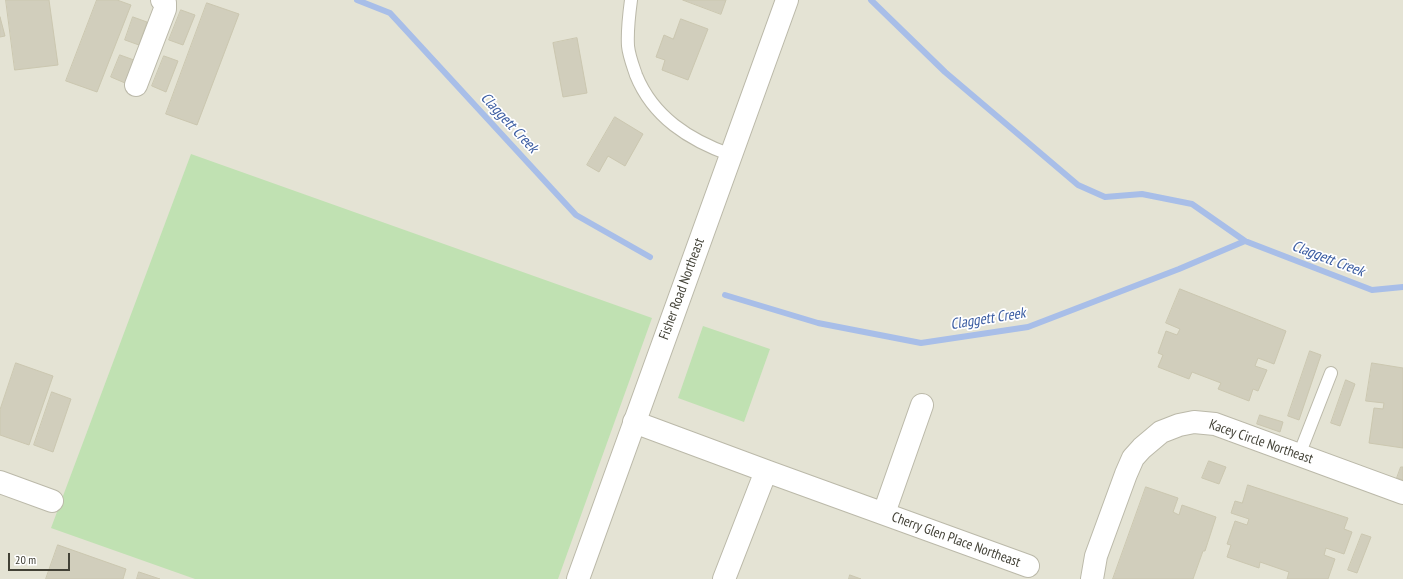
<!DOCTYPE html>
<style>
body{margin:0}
#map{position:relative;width:1403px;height:579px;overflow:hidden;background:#f1f0e5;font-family:"PT Sans Narrow",sans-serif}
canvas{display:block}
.scale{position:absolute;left:8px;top:553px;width:62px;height:18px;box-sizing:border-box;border:2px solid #424136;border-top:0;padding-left:5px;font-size:12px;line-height:14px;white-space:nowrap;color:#424136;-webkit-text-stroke:3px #fff;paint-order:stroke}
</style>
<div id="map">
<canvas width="1403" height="579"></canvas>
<div class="scale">20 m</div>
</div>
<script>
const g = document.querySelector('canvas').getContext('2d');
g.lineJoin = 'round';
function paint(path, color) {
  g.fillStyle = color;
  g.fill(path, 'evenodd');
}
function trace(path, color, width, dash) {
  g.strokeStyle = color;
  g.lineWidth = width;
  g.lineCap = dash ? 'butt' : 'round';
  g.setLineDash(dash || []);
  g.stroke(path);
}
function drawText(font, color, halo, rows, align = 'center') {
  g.font = font + ' "PT Sans Narrow",sans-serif';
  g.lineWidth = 3.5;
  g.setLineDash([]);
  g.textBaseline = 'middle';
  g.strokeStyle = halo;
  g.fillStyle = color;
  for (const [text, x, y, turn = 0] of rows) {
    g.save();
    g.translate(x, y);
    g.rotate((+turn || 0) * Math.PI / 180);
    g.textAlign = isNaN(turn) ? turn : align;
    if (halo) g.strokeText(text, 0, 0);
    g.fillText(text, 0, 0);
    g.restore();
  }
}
const residential = new Path2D(`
 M 0,0 L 1403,0 L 1403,579 L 0,579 Z`);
const green = new Path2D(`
 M 191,154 L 652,318 L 558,579 L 195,579 L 51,528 Z
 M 703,326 L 770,349 L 744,422 L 678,398 Z`);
const stream = new Path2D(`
 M 357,0 L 390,13 L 576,215 L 650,257
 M 871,0 L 945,72 L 1078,185 L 1105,197 L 1142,194 L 1192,204 L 1245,241 L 1372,290 L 1403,287
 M 725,295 L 818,323 L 921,343 L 1028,327 L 1179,269 L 1245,241`);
const building = new Path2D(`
 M 6,0 L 49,0 L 58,65 L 15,70 Z
 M 97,0 L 117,0 L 131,5 L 97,92 L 66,81 Z
 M 683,0 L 726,0 L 721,14 Z
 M 207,3 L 239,14 L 197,125 L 166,114 Z
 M 181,10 L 195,15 L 183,45 L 169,40 Z
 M 0,17 L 5,36 L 0,37 Z
 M 133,17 L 147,22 L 139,45 L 125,40 Z
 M 681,19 L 708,29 L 688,80 L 662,70 L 665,60 L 656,57 L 664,35 L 673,39 Z
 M 577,38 L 587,93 L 563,97 L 553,43 Z
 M 120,55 L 134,60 L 125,83 L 111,77 Z
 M 164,56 L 178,61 L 166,92 L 152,86 Z
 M 615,117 L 643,134 L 625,166 L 608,156 L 599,172 L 587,165 Z
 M 1180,289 L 1286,331 L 1274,364 L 1258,358 L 1255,366 L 1267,370 L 1258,391 L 1253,389 L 1249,401 L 1218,389 L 1221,383 L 1192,372 L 1189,379 L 1158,367 L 1163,355 L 1158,353 L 1166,331 L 1177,335 L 1180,329 L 1166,323 Z
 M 1310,351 L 1321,355 L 1299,420 L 1288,416 Z
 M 16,363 L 53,376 L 29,445 L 0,435 L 0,410 Z
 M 1372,363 L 1403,368 L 1403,448 L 1369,443 L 1374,408 L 1383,409 L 1384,403 L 1366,401 Z
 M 1346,380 L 1355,384 L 1340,426 L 1331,423 Z
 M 52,392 L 71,399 L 53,452 L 34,445 Z
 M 1260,415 L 1283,422 L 1280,432 L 1257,424 Z
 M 1209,461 L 1226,467 L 1219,484 L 1202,478 Z
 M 1401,467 L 1403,467 L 1403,480 L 1397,478 Z
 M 1248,485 L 1348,518 L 1344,529 L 1352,532 L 1344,554 L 1326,548 L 1324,555 L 1335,559 L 1328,579 L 1287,579 L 1289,572 L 1260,562 L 1259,568 L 1227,557 L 1231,545 L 1227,544 L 1235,521 L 1247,525 L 1249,519 L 1231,513 L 1235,501 L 1242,503 Z
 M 1146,487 L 1178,498 L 1173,512 L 1179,515 L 1182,505 L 1216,517 L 1205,551 L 1203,551 L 1193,579 L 1113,579 Z
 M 1362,534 L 1371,537 L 1357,573 L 1348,570 Z
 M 58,545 L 126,569 L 123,579 L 46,579 Z
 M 139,572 L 160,579 L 137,579 Z
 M 850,575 L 861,579 L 849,579 Z`);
const service = new Path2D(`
 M 631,0 C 629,15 627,30 628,46 C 629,56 633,66 636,75 C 653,117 689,140 731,155
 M 1299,455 L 1331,373`);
const minor = new Path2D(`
 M 136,85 L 165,9 L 165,3 L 162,0
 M 634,422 L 766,471
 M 0,482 L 52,501
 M 884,513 L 922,405
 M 724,579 L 766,471 L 1028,566
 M 1092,579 L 1096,556 L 1126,474 L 1133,458 L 1142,448 L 1161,432 L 1179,425 L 1194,422 L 1215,424 L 1403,493`);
const tertiary = new Path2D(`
 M 578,579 L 787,0`);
const streetNames = [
 ["Fisher Road Northeast",682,289,-70],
 ["Kacey Circle Northeast",1261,442,19],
 ["Cherry Glen Place Northeast",956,540,20]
];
const waterNames = [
 ["Claggett Creek",509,123,47],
 ["Claggett Creek",1328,259,21],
 ["Claggett Creek",988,319,-9]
];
paint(residential, '#e4e3d4');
paint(green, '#c0e1b2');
trace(stream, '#a8bee8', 6);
paint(building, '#d1cebc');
trace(building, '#cbc7b0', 1);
trace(service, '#bbb9a9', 14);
trace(minor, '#bbb9a9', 24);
trace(tertiary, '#bbb9a9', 24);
trace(service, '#fff', 12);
trace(minor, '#fff', 22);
trace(tertiary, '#fff', 22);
drawText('14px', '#424136', '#fff', streetNames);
drawText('italic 15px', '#3b5da2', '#fff', waterNames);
</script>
